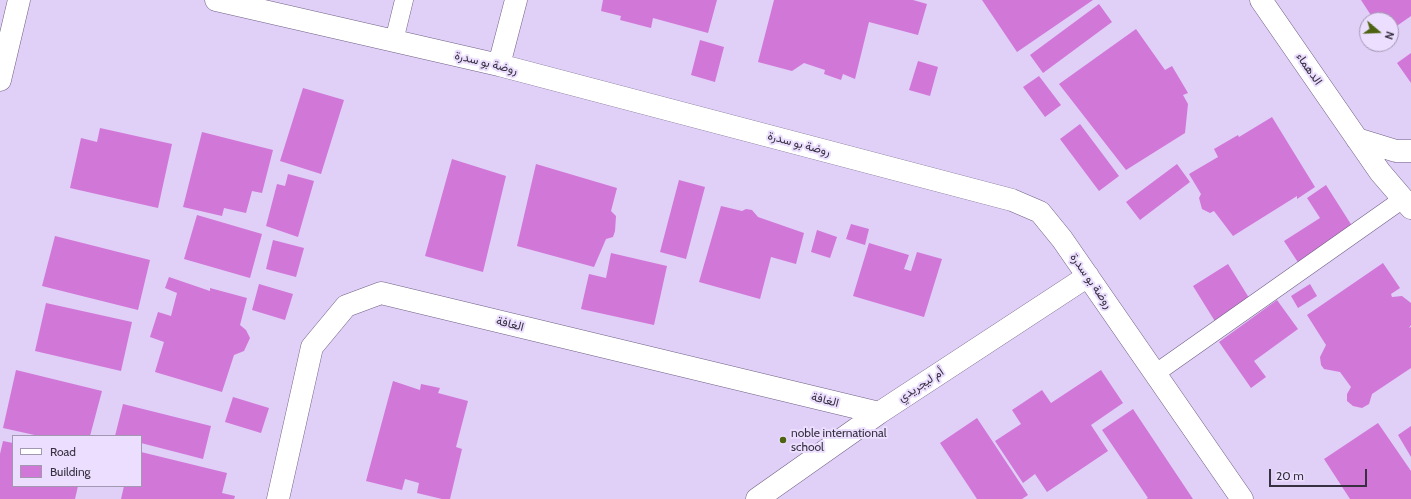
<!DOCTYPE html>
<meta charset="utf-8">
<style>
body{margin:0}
#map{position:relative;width:1411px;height:499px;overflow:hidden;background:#e0cff7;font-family:Cabin,sans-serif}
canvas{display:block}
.legend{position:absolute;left:12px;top:435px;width:130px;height:52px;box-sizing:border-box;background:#ebdefe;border:1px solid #a398b2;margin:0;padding:5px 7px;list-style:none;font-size:12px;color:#373040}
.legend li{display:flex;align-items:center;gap:8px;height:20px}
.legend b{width:20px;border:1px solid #a398b2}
.north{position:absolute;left:1359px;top:12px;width:40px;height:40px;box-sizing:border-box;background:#ebdefe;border:1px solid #a398b2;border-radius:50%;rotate:109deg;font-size:11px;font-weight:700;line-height:16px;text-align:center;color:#373040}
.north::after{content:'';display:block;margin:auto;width:14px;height:18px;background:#4d6311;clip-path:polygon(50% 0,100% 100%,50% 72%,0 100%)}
.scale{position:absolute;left:1269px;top:469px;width:98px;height:18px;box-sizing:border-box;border:2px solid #373040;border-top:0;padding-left:5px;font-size:12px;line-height:14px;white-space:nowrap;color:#373040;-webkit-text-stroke:3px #ebdefe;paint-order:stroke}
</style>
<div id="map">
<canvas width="1411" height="499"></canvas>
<ul class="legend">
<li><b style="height:5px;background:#fff"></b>Road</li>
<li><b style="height:11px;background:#d177d8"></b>Building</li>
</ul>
<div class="north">N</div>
<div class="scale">20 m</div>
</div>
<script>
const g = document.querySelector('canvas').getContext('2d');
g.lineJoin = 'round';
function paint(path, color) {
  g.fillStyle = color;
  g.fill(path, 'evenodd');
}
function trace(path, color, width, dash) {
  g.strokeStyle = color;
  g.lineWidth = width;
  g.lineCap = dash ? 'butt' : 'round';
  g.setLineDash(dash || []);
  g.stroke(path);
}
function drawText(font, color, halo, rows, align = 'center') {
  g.font = font + ' Cabin,Vazirmatn,sans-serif';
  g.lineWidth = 4;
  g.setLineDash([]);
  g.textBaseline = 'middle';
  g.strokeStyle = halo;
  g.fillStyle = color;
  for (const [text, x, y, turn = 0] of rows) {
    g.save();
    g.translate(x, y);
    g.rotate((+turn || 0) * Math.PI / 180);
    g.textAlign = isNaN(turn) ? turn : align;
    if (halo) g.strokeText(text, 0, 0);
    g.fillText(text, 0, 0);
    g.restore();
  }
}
const building = new Path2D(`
 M 603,0 L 717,0 L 708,33 L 653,18 L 651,28 L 620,20 L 621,16 L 601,11 Z
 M 774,0 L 913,0 L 927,4 L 918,35 L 869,22 L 855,79 L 843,74 L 841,80 L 824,74 L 825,70 L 804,63 L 792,71 L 758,62 Z
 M 982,0 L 1093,0 L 1017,52 Z
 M 1361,0 L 1411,0 L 1411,16 L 1391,30 L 1391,20 L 1374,20 Z
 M 1099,4 L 1112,22 L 1043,73 L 1030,55 Z
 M 1136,29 L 1165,70 L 1172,66 L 1188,93 L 1183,95 L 1188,104 L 1185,133 L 1126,170 L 1059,84 Z
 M 700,40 L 724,47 L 715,82 L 691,75 Z
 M 1411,53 L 1411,83 L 1397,63 Z
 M 918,61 L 938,67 L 930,96 L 909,90 Z
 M 1039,76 L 1061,105 L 1045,117 L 1023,87 Z
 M 303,88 L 344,100 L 321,174 L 280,161 Z
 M 1272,117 L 1315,187 L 1297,199 L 1297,196 L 1233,236 L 1214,211 L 1210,213 L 1202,209 L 1199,198 L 1201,194 L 1189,174 L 1218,157 L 1214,149 L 1238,135 L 1239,137 Z
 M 1080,124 L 1119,176 L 1099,191 L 1060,139 Z
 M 100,128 L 172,144 L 158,208 L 70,188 L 81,138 L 97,142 Z
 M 202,132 L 273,150 L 262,193 L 252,191 L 246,213 L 224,208 L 222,216 L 183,207 Z
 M 452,159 L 506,176 L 483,272 L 425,256 Z
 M 536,164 L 617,188 L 611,211 L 616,216 L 615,231 L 613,237 L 606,239 L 594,267 L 517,246 Z
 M 1177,164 L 1190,182 L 1140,220 L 1126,202 Z
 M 288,174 L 314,181 L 298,237 L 266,226 L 277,184 L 285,186 Z
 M 679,180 L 705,187 L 686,259 L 660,252 Z
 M 1326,185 L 1354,229 L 1299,264 L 1284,241 L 1320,218 L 1307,198 Z
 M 721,206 L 742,211 L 746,209 L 752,210 L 758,217 L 804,233 L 796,264 L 771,257 L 760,299 L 699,282 Z
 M 197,215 L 262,234 L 250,278 L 184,259 Z
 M 851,224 L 869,229 L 865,245 L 846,239 Z
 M 817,230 L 837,237 L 830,258 L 811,252 Z
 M 55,236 L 150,260 L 138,310 L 42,286 Z
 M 273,240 L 304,248 L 296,277 L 266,269 Z
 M 869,243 L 909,255 L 904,269 L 911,271 L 917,252 L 942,259 L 924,317 L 853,296 Z
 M 611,253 L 667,266 L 654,325 L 581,309 L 589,274 L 606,278 Z
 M 1383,263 L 1400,288 L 1391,294 L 1392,297 L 1402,296 L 1411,303 L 1411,325 L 1409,328 L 1411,327 L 1411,368 L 1372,394 L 1369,404 L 1362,408 L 1353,406 L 1347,401 L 1347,394 L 1351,387 L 1340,372 L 1324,369 L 1321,365 L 1320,357 L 1326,345 L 1307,315 Z
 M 1228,264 L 1251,301 L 1216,323 L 1193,286 Z
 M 169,277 L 210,291 L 210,288 L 247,298 L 240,325 L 246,330 L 250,338 L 244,351 L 234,355 L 222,392 L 155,372 L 164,342 L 150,337 L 158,312 L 171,316 L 177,293 L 165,288 Z
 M 259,284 L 293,294 L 285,320 L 252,310 Z
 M 1310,284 L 1317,296 L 1298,308 L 1291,296 Z
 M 1277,300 L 1298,329 L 1254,361 L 1266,377 L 1251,388 L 1219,342 Z
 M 46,303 L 132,322 L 121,371 L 35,351 Z
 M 16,370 L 102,391 L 90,436 L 39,436 L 3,428 Z
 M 1101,370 L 1123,403 L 1091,425 L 1108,451 L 1047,492 L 1035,474 L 1023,483 L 995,441 L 1021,424 L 1012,410 L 1042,390 L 1051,403 Z
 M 393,381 L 420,390 L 421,384 L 440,388 L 438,393 L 468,401 L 456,447 L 462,449 L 450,499 L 442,499 L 417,493 L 419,483 L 405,479 L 402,490 L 366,481 Z
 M 233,397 L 269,408 L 261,433 L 225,422 Z
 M 123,404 L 211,426 L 203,459 L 141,443 L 141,436 L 115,436 Z
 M 1133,409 L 1193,499 L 1146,499 L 1148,498 L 1102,430 Z
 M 977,418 L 1028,495 L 1022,499 L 977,499 L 940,443 Z
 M 1378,423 L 1411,471 L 1411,499 L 1350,499 L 1324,459 Z
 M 1411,426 L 1411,457 L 1398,435 Z
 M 3,441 L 13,443 L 13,486 L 78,486 L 75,499 L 0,499 L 0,454 Z
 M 141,452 L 227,473 L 222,493 L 235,496 L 234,499 L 121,499 L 124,486 L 141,486 Z`);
const lane = new Path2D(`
 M 394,41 L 404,0
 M 1156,373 L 1403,199`);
const street = new Path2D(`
 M 216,0 L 499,65 L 1012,200 L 1040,212 L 1062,239 L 1242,499
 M 1261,0 L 1380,172 L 1411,208
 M 499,65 L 516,0
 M 0,80 L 19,0
 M 1357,139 L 1396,151 L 1411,151
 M 278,499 L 312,347 L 346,306 L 381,293 L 879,413
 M 757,499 L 879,413 L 1088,276`);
const markers = [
 [783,440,4,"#4d6311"]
];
const streetNames = [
 ["روضة بو سدرة",486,63,14],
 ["الدهماء",1309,69,55],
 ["روضة بو سدرة",799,144,15],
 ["روضة بو سدرة",1091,281,55],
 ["الغافة",510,324,14],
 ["أم ليجريدي",921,385,-33],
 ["الغافة",825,400,14]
];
const poiNames = [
 ["noble international",791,433],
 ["school",791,447]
];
paint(building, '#d177d8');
trace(lane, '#706184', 19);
trace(street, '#706184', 23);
trace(lane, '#fff', 18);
trace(street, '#fff', 22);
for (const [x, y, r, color] of markers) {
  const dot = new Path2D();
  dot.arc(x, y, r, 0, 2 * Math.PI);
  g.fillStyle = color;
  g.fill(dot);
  trace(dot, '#ebdefe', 1.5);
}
drawText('12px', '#373040', '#ebdefe', streetNames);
drawText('12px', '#373040', '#ebdefe', poiNames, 'left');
</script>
